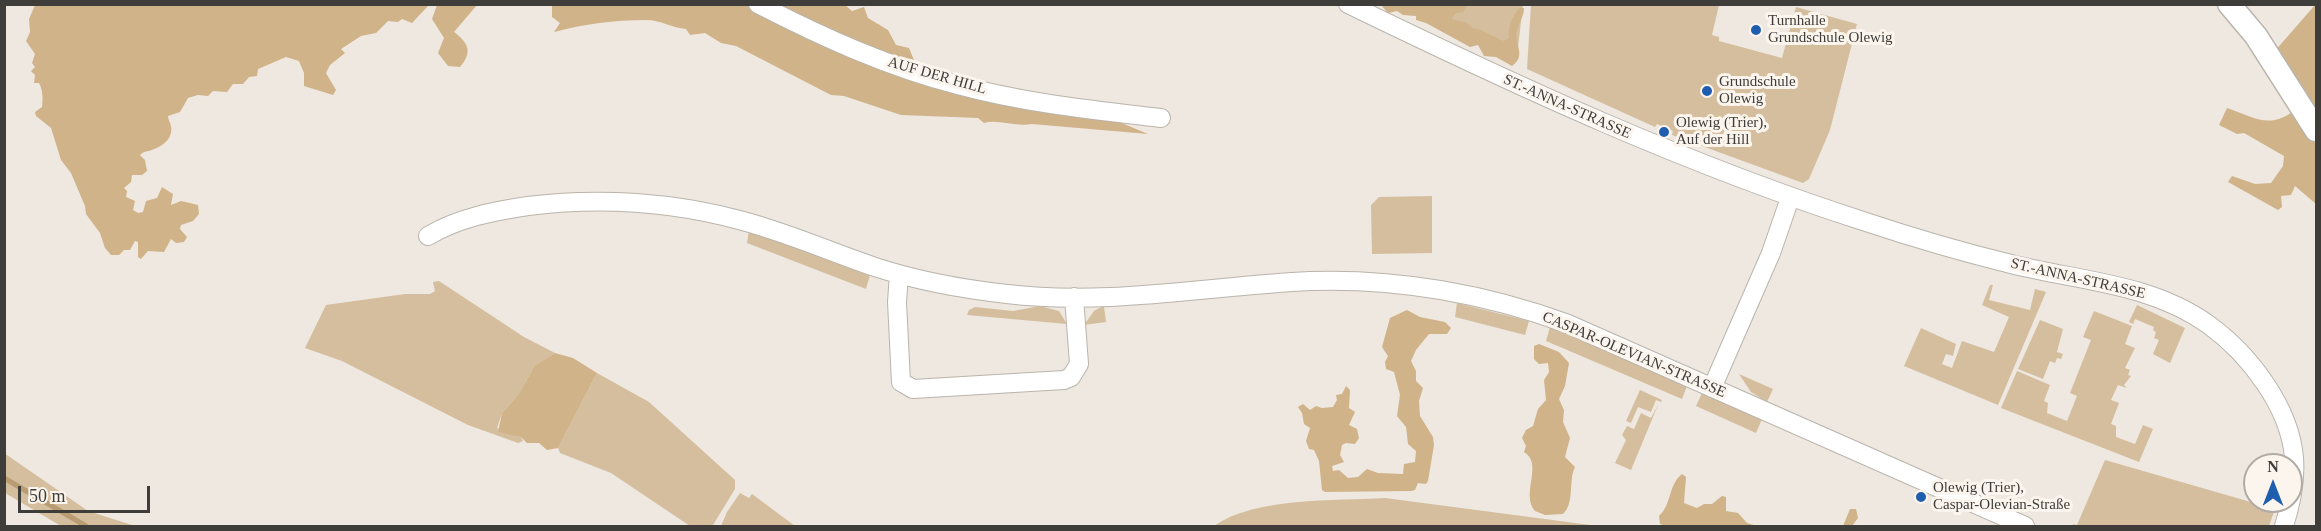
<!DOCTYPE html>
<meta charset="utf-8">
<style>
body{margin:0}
#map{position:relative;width:2321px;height:531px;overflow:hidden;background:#eee8e0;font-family:Georgia,serif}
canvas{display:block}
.frame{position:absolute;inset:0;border:6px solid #3f3d39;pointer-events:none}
.north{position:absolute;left:2243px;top:453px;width:60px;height:60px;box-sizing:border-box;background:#fbf5ed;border:2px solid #b0aba5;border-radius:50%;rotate:0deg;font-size:16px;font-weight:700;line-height:24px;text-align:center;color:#3f3d39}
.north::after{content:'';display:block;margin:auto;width:21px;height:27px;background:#1f5eaf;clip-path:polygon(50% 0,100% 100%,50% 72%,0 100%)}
.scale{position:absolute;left:18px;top:486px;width:132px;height:27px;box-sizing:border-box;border:3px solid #3f3d39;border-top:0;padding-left:8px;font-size:18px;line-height:21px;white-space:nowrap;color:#3f3d39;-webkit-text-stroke:4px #fbf5ed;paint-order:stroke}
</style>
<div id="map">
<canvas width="2321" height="531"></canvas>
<div class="frame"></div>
<div class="north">N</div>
<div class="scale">50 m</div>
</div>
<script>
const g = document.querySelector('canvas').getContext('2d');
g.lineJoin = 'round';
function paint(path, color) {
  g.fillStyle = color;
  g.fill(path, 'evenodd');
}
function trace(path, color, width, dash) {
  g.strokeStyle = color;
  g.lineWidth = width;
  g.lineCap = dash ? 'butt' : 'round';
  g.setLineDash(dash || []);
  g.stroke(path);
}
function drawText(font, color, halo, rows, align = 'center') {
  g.font = font + ' Georgia,serif';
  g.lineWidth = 6;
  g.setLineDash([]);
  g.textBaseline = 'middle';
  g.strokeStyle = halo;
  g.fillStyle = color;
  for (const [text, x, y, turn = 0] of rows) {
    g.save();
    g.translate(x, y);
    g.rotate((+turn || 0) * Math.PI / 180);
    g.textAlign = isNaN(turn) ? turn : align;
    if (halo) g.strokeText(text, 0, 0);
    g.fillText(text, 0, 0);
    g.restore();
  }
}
const green = new Path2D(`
 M 1409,5 L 1523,5 L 1517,55 Z
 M 1531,5 L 1719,5 L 1712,35 L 1719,37 L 1719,41 L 1782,58 L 1796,7 L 1857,24 L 1830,130 L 1809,179 L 1803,183 L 1672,135 L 1673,131 L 1657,124 L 1655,127 L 1527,69 Z
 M 1432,196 L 1432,253 L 1372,254 L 1371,205 L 1379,197 Z
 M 749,231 L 870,275 L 866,289 L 747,243 Z
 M 439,281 L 524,337 L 555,353 L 535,365 L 518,395 L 502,413 L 497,428 L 521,437 L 523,441 L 518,443 L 468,425 L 342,361 L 305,348 L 326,305 L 405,294 L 430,294 L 435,291 L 433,282 Z
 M 1990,285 L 1993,285 L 1989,300 L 2030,310 L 2035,289 L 2046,292 L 1998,405 L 1904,366 L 1921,328 L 1956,344 L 1953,356 L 1946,354 L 1942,364 L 1952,368 L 1962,341 L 1994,352 L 2009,317 L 1982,305 Z
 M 1457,303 L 1529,321 L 1525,335 L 1455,317 Z
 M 2137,305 L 2185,328 L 2170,363 L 2153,354 L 2159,340 L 2154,338 L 2156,332 L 2153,330 L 2154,327 L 2135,319 L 2133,324 L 2129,322 Z
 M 1040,306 L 1059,311 L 1067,324 L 967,315 L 969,310 L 975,307 L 1013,311 Z
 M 1101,307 L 1104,307 L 1106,322 L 1084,325 L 1094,311 Z
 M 2094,311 L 2132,326 L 2125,344 L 2135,348 L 2125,368 L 2130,370 L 2128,375 L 2131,376 L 2124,385 L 2127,388 L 2118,385 L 2111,400 L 2119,403 L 2111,424 L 2116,426 L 2116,437 L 2135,444 L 2143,425 L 2153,429 L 2139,462 L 2001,408 L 2017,371 L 2050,385 L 2044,401 L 2048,403 L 2047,413 L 2067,421 L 2077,396 L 2070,393 L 2091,340 L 2083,337 Z
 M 2040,320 L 2063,329 L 2057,352 L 2063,354 L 2061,359 L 2057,358 L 2055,363 L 2050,361 L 2043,379 L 2018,369 Z
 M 1550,327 L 1687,386 L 1682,399 L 1546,341 Z
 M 597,373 L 649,402 L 735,480 L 735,489 L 713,525 L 690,526 L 611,473 L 560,453 L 558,448 Z
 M 1739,374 L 1773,389 L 1767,402 L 1751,392 Z
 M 1640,390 L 1662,400 L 1661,402 L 1656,400 L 1651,412 L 1638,407 L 1631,423 L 1626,421 Z
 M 1702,393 L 1762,419 L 1756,433 L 1696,406 Z
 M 1658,405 L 1631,470 L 1615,463 L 1626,440 L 1622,435 L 1627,426 L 1634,429 L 1641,413 L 1651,418 Z
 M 4,453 L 88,511 L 135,526 L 61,526 L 5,493 Z
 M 2105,460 L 2275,509 L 2269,526 L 2072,526 L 2073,524 L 2077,525 Z
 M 740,493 L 749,498 L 752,494 L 795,526 L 721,526 L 727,512 Z
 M 1385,498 L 1598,526 L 1214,526 C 1255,497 1335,501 1385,498 Z`);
const forest = new Path2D(`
 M 552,4 L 844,4 L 852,11 L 864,7 L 868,18 L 888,30 L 896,45 L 909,48 L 916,65 L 1112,119 L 1148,134 L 1032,124 C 1015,127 998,119 984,123 L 978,118 L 901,115 L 844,96 L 831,95 L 736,46 L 721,43 L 705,33 L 690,35 L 686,29 C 673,28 660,20 646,20 C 614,20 584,24 554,32 L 560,23 L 552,17 Z
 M 35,5 L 35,4 L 429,5 L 412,23 L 402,19 L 398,22 L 388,21 L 376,33 L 361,36 L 341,49 L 345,53 L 330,65 L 326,73 L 336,90 L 333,95 L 304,86 L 304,73 L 299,61 L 286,57 L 258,69 L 257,76 L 249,77 L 243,84 L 233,84 L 227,92 L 213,91 L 208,96 L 198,95 L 188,98 L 180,112 L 168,116 C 168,119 170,122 171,126 C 174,142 156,150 144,152 L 140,155 L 145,160 L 147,171 L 142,175 L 132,175 L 131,182 L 124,188 L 127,191 L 126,197 L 135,201 L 133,210 L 138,213 L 143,212 L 146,201 L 157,198 L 162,187 L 173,194 L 171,205 L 181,201 L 198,205 L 199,214 L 193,221 L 181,225 L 180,229 L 187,237 L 184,242 L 176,243 L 171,239 L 164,252 L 148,251 L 141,259 L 138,257 L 138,242 L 135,241 L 130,250 L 124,250 L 119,255 L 111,255 L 105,248 L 100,233 L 86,214 L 85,206 L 71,173 L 61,160 L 51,128 L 36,116 L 35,112 L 42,107 C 43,99 43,90 39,83 L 34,83 L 35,75 L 31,71 L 35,67 L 32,63 L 35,54 L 26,41 L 30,32 L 29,19 Z
 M 437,5 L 477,5 L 454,32 C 467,42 474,51 460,67 L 448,66 L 438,53 L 444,38 L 432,19 Z
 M 1381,5 L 1467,5 L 1463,12 L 1456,13 L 1451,19 L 1467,23 L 1472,28 C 1484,29 1493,38 1504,41 L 1509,38 C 1508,28 1511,17 1520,8 L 1524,8 C 1524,18 1516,26 1516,36 C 1517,47 1525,57 1512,66 L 1496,57 L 1484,56 L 1478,45 L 1470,47 L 1426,23 L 1416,20 L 1416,16 L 1403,15 L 1397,11 L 1388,13 Z
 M 2315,5 L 2316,204 L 2295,186 L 2291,195 L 2281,196 L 2282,207 L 2278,210 L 2228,182 L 2232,176 L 2255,184 L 2271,183 L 2283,166 L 2284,156 L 2244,133 L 2237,134 L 2219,125 L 2227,108 C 2256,118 2270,130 2296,109 L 2274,52 Z
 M 1407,310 L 1420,317 L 1445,322 L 1451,328 L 1447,334 L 1429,334 L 1416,350 L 1411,361 L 1416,371 L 1416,381 L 1423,388 L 1419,401 L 1420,416 L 1433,437 L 1434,445 L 1428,481 L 1426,484 L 1418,483 L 1415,490 L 1411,491 L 1325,492 L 1322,490 L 1319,461 L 1314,450 L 1309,449 L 1306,441 L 1310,428 L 1304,424 L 1302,413 L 1298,407 L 1303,404 L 1310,410 L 1316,406 L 1322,408 L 1333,407 L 1337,400 L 1336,395 L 1342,394 L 1346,386 L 1350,390 L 1349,408 L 1355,412 L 1349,425 L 1357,429 L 1359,438 L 1355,444 L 1346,443 L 1342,445 L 1340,455 L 1344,462 L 1332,466 L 1333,471 L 1339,470 L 1348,478 L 1358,477 L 1367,469 L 1378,473 L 1403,474 L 1404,464 L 1415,462 L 1416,451 L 1408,444 L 1406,427 L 1397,416 L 1400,395 L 1394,372 L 1386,369 L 1385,362 L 1388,356 L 1382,347 L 1390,318 Z
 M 1539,344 L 1559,352 L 1569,363 L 1565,386 L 1559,399 L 1564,410 L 1563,422 L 1570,438 L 1565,457 L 1575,467 C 1568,481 1575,503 1563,514 L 1545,515 L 1535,511 C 1520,494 1544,464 1524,452 L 1526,446 L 1522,438 L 1526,430 L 1533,426 L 1538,409 L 1546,400 L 1544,380 L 1549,372 L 1548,363 L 1539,364 L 1534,359 L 1534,346 Z
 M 555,353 L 573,358 L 597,373 L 558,448 L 547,450 L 539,443 L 527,443 L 521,437 L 498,432 L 502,413 L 518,395 L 535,365 Z
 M 1682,474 L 1686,477 L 1684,503 L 1697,508 L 1704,504 L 1712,504 L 1722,496 L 1726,497 L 1726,511 L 1738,513 L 1747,523 L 1757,526 L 1666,526 L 1660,524 L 1659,516 C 1672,504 1668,485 1682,474 Z
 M 1850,509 L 1856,509 L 1858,518 L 1852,526 L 1843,526 Z`);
const stream = new Path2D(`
 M 4,478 L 86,526`);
const minor = new Path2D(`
 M 758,4 C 822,37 888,67 958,85 C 1024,103 1093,110 1161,118
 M 1348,4 C 1519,87 1685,164 1866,222 C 1914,238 1962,252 2011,264 C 2078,281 2151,283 2209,325 C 2249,354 2290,407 2294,458 C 2296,482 2291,504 2284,526
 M 428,236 C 458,218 494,211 528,206 C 599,197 674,202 743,221 C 788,233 831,252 875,267 C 918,281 962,289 1007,294 C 1107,306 1209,286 1310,281 C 1397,278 1487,294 1568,324 L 2025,526
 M 899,274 L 897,302 L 901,382 L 913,389 L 1064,380 L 1071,377 L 1079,364 L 1074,297
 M 1712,388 L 1771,253 L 1790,198`);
const tertiary = new Path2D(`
 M 2229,4 L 2256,36 L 2316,130`);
const markers = [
 [1756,30,6,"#1f5eaf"],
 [1707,91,6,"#1f5eaf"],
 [1664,132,6,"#1f5eaf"],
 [1921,497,6,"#1f5eaf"]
];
const poiNames = [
 ["Turnhalle",1768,21],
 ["Grundschule Olewig",1768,38],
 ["Grundschule",1719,82],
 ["Olewig",1719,99],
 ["Olewig (Trier),",1676,123],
 ["Auf der Hill",1676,140],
 ["Olewig (Trier),",1933,488],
 ["Caspar-Olevian-Straße",1933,505]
];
const streetNames = [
 ["AUF DER HILL",937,76,16],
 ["ST.-ANNA-STRASSE",1567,107,24],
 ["ST.-ANNA-STRASSE",2078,279,13],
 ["CASPAR-OLEVIAN-STRASSE",1634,355,23]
];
paint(green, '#d4be9e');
paint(forest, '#d0b388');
trace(stream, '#b99c72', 5);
trace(minor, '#b9b4ac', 20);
trace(tertiary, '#b9b4ac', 25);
trace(minor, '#fff', 18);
trace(tertiary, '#fff', 22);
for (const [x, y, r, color] of markers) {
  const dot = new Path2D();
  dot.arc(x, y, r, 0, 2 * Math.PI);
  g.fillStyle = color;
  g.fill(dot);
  trace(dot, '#fbf5ed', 2);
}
drawText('15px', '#3f3d39', '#fbf5ed', poiNames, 'left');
drawText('15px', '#3f3d39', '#fbf5ed', streetNames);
</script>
